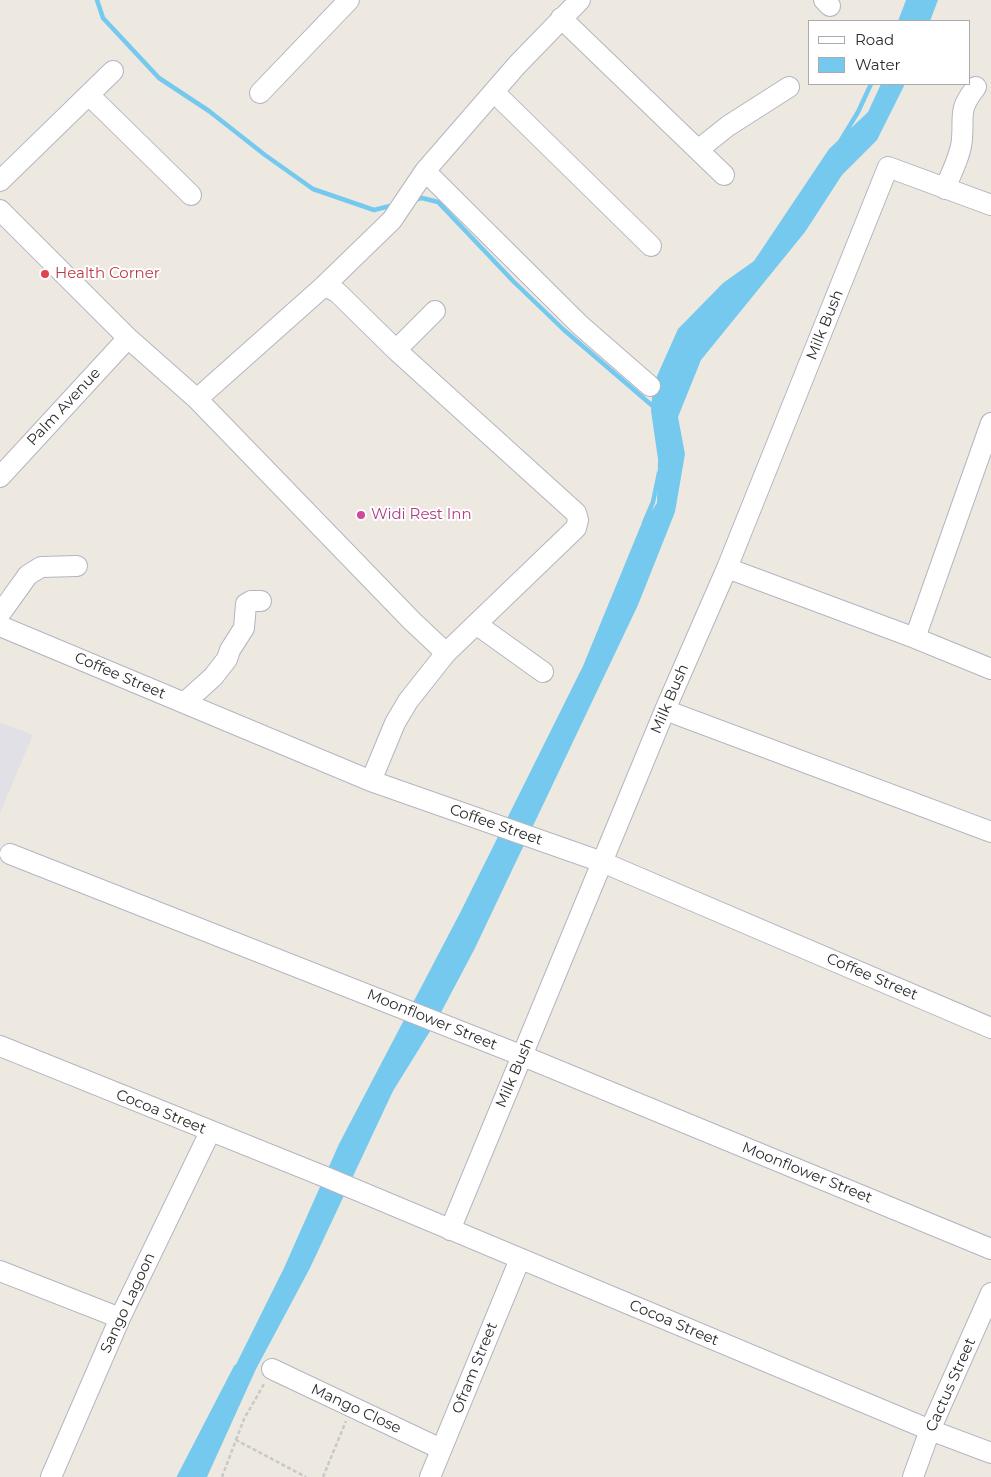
<!DOCTYPE html>
<style>
body{margin:0}
#map{position:relative;width:991px;height:1477px;overflow:hidden;background:#eee9e0;font-family:Montserrat,sans-serif}
canvas{display:block}
.legend{position:absolute;left:808px;top:20px;width:162px;height:65px;box-sizing:border-box;background:#fff;border:1px solid #ababab;margin:0;padding:6px 9px;list-style:none;font-size:15px;color:#2d2d2d}
.legend li{display:flex;align-items:center;gap:10px;height:25px}
.legend b{width:25px;border:1px solid #ababab}
</style>
<div id="map">
<canvas width="991" height="1477"></canvas>
<ul class="legend">
<li><b style="height:6px;background:#fff"></b>Road</li>
<li><b style="height:14px;background:#75c9ee"></b>Water</li>
</ul>
</div>
<script>
const g = document.querySelector('canvas').getContext('2d');
g.lineJoin = 'round';
function paint(path, color) {
  g.fillStyle = color;
  g.fill(path, 'evenodd');
}
function trace(path, color, width, dash) {
  g.strokeStyle = color;
  g.lineWidth = width;
  g.lineCap = dash ? 'butt' : 'round';
  g.setLineDash(dash || []);
  g.stroke(path);
}
function drawText(font, color, halo, rows, align = 'center') {
  g.font = font + ' Montserrat,sans-serif';
  g.lineWidth = 4;
  g.setLineDash([]);
  g.textBaseline = 'middle';
  g.strokeStyle = halo;
  g.fillStyle = color;
  for (const [text, x, y, turn = 0] of rows) {
    g.save();
    g.translate(x, y);
    g.rotate((+turn || 0) * Math.PI / 180);
    g.textAlign = isNaN(turn) ? turn : align;
    if (halo) g.strokeText(text, 0, 0);
    g.fillText(text, 0, 0);
    g.restore();
  }
}
const industrial = new Path2D(`
 M 0,722 L 33,735 L 0,813 Z`);
const water = new Path2D(`
 M 906,0 L 938,0 L 930,21 L 898,21 Z
 M 881,84 L 905,84 L 877,140 L 842,175 L 805,232 L 701,360 L 678,417 L 685,454 L 675,512 L 638,605 L 475,948 L 437,1020 L 393,1091 L 310,1268 L 256,1369 L 207,1477 L 180,1477 L 284,1268 L 339,1144 L 461,911 L 583,666 L 641,525 L 657,503 L 658,459 L 651,411 L 653,385 L 678,329 L 723,283 L 754,261 L 829,149 L 868,112 Z`);
const stream = new Path2D(`
 M 97,0 L 103,18 L 159,78 L 209,111 L 265,155 L 313,189 L 374,210 L 394,205
 M 841,140 L 858,112 L 871,84
 M 413,200 L 422,198 L 438,202 L 513,281 L 564,330 L 655,408
 M 644,523 L 653,502 L 659,473
 M 179,1477 L 236,1367`);
const path = new Path2D(`
 M 236,1440 L 244,1419 L 264,1384
 M 222,1477 L 236,1440 L 306,1477
 M 323,1477 L 346,1421`);
const minor = new Path2D(`
 M 824,0 L 830,6
 M 561,18 L 724,175
 M 494,92 L 651,246
 M 260,93 L 349,0
 M 89,95 L 191,195
 M 699,149 L 728,126 L 789,87
 M 425,171 L 580,325 L 650,386
 M 0,181 L 113,71
 M 945,189 C 951,173 961,155 962,139 C 964,112 958,111 976,87
 M 0,210 L 128,338 L 197,399
 M 324,286 L 337,292 L 396,350 L 576,513 L 578,520 L 576,528 L 446,653 L 412,621 L 197,399 L 324,286 L 392,220 L 425,171 L 517,65 L 580,0
 M 396,350 L 435,311
 M 0,477 L 128,338
 M 727,568 L 915,638 L 991,669
 M 0,614 L 28,575 L 41,567 L 77,566
 M 476,624 L 543,672
 M 0,626 L 371,781 L 602,862 L 991,1028
 M 915,638 L 991,423
 M 184,703 L 213,677 L 227,659 L 230,650 L 244,628 L 246,604 L 251,601 L 261,601
 M 665,710 L 991,832
 M 371,781 L 395,723 L 408,701 L 446,653
 M 10,854 L 523,1056 L 991,1249
 M 0,1046 L 323,1176 L 930,1430 L 991,1453
 M 450,1230 L 665,710 L 727,568 L 888,167 L 991,205
 M 0,1271 L 120,1318
 M 272,1369 L 441,1449
 M 51,1477 L 120,1318 L 210,1132
 M 430,1477 L 520,1259
 M 913,1477 L 930,1430 L 991,1293`);
const markers = [
 [45,274,5,"#e0444e"],
 [361,515,5,"#d1479c"]
];
const healthNames = [
 ["Health Corner",55,274]
];
const streetNames = [
 ["Milk Bush",825,325,-68],
 ["Palm Avenue",64,407,-47],
 ["Coffee Street",120,676,23],
 ["Milk Bush",670,699,-67],
 ["Coffee Street",496,825,19],
 ["Coffee Street",872,977,23],
 ["Moonflower Street",432,1020,22],
 ["Milk Bush",515,1073,-67],
 ["Cocoa Street",161,1112,22],
 ["Moonflower Street",807,1173,22],
 ["Sango Lagoon",128,1303,-65],
 ["Cocoa Street",674,1323,23],
 ["Ofram Street",475,1368,-68],
 ["Cactus Street",951,1385,-66],
 ["Mango Close",356,1409,25]
];
const hotelNames = [
 ["Widi Rest Inn",371,515]
];
paint(industrial, '#e2e0e7');
paint(water, '#75c9ee');
trace(stream, '#75c9ee', 4.5);
trace(minor, '#b3b5c0', 22);
trace(path, '#c8c8c8', 2.5, [4, 2.5]);
trace(minor, '#fff', 20);
for (const [x, y, r, color] of markers) {
  const dot = new Path2D();
  dot.arc(x, y, r, 0, 2 * Math.PI);
  g.fillStyle = color;
  g.fill(dot);
  trace(dot, '#fff', 2);
}
drawText('15px', '#be3a42', '#fff', healthNames, 'left');
drawText('15px', '#2d2d2d', '#fff', streetNames);
drawText('15px', '#b23c85', '#fff', hotelNames, 'left');
</script>
